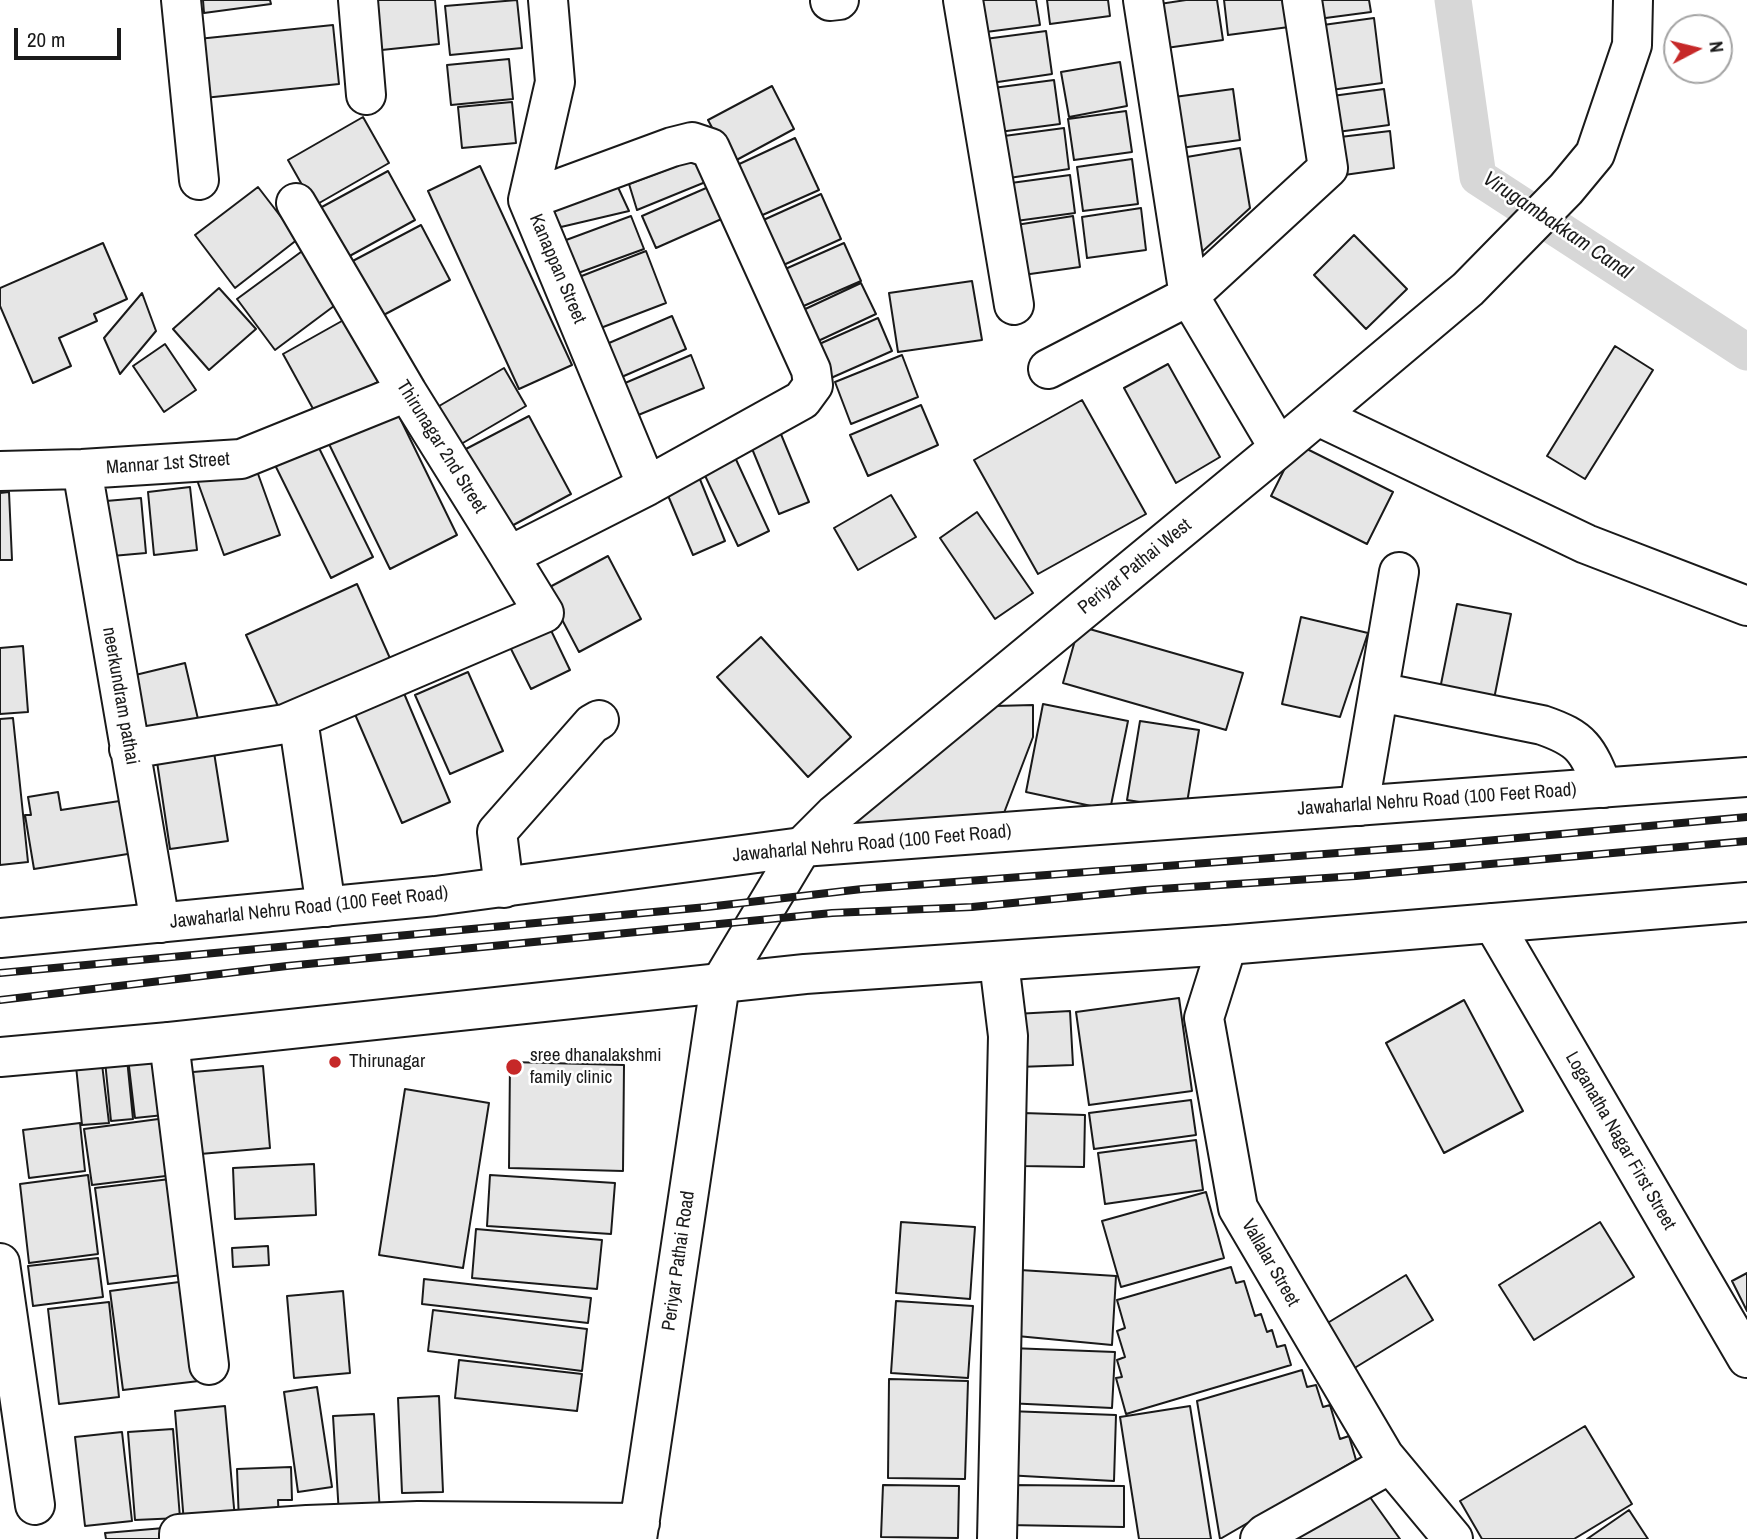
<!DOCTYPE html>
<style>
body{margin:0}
#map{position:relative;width:1747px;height:1539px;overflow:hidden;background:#fff;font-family:"Archivo Narrow",sans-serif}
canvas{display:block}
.north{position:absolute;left:1663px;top:14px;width:70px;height:70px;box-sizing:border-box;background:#fff;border:2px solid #a3a3a3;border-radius:50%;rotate:83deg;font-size:19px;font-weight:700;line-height:28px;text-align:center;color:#1a1a1a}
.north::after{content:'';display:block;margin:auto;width:24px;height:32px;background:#c62828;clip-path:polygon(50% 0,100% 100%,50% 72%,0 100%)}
.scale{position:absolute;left:14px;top:28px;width:107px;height:32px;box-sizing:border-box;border:4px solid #1a1a1a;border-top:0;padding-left:9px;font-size:21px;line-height:24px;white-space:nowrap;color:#1a1a1a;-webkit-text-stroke:5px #fff;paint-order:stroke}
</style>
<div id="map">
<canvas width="1747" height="1539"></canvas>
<div class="north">N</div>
<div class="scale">20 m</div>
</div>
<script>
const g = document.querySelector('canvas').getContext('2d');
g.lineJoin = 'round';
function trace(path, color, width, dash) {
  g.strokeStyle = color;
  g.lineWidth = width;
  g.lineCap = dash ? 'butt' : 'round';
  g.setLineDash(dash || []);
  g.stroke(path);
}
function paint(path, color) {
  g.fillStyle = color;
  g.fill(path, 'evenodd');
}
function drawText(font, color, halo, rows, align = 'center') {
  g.font = font + ' "Archivo Narrow",sans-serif';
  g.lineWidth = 5;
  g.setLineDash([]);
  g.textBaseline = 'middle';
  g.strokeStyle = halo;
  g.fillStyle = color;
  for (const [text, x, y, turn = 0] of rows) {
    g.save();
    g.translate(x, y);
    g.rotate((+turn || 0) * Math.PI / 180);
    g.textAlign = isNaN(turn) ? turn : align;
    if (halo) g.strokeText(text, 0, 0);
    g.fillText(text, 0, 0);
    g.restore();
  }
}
const canal = new Path2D(`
 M 1453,0 L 1478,177 L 1747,352`);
const building = new Path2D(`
 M 203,0 L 270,0 L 271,4 L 204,13 Z
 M 368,0 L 435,0 L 439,44 L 372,51 Z
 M 517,0 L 522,48 L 450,55 L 445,6 Z
 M 982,0 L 1036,0 L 1040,25 L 986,32 Z
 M 1047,0 L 1108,0 L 1110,16 L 1050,24 Z
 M 1186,0 L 1217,0 L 1223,40 L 1159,49 L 1153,5 Z
 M 1224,0 L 1286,0 L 1289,27 L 1228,35 Z
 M 1315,0 L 1369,0 L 1371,12 L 1318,19 Z
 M 1374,18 L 1382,83 L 1331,90 L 1323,25 Z
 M 333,25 L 339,84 L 204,98 L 198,39 Z
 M 1046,31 L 1052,74 L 991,83 L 985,39 Z
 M 509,59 L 513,99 L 451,105 L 447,65 Z
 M 1120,62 L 1127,106 L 1069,117 L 1061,72 Z
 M 1054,80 L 1060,124 L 999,132 L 993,88 Z
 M 772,86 L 794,129 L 731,163 L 708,120 Z
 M 1233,89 L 1240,140 L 1173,149 L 1167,98 Z
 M 1384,89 L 1389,125 L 1330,133 L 1325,97 Z
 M 512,102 L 516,143 L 462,148 L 458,107 Z
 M 1126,111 L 1132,152 L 1074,160 L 1068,119 Z
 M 363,117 L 389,163 L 314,206 L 288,160 Z
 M 1064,128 L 1069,169 L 1009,178 L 1004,136 Z
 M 1390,131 L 1394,168 L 1337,176 L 1332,138 Z
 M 795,138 L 819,190 L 758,217 L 735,166 Z
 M 1240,148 L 1250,208 L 1192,261 L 1175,159 Z
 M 695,159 L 708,181 L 637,210 L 629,184 Z
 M 1132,159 L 1138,204 L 1083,211 L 1077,167 Z
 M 480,166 L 572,365 L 519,389 L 428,191 Z
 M 388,171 L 415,220 L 346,258 L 320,208 Z
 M 1070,175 L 1075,213 L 1016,221 L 1011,183 Z
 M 616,183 L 629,211 L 561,227 L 550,211 Z
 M 713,185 L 726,217 L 656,248 L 642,216 Z
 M 258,187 L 298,239 L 235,288 L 195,235 Z
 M 821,194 L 841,239 L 779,267 L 759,222 Z
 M 1141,208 L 1146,250 L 1087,258 L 1082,217 Z
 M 631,216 L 644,249 L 570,276 L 558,243 Z
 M 1073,216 L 1080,267 L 1023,275 L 1016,225 Z
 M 421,225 L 450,280 L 376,319 L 347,264 Z
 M 1354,235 L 1407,289 L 1366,329 L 1314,275 Z
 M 103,243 L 127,299 L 94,314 L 97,321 L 59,338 L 71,366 L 33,383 L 0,306 L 0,288 Z
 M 844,243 L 861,281 L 799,308 L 783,270 Z
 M 305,249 L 342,300 L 275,350 L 237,299 Z
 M 646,251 L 666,303 L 598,329 L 579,277 Z
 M 972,281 L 982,340 L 898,352 L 889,293 Z
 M 861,283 L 876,314 L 816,342 L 801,311 Z
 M 219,288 L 256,329 L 209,370 L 173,329 Z
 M 142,293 L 156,331 L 120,374 L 104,338 Z
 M 672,316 L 686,349 L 617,379 L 602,346 Z
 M 349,317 L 383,379 L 317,416 L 283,354 Z
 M 878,318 L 892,351 L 831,378 L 817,345 Z
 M 165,344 L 196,390 L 164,412 L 133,366 Z
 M 1615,346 L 1653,370 L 1585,479 L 1547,456 Z
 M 691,355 L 704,388 L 631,418 L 618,386 Z
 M 902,355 L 918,397 L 851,424 L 835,382 Z
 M 1168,364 L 1220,457 L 1176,483 L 1124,388 Z
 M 504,368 L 526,406 L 456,447 L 434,409 Z
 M 1082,400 L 1146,514 L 1038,574 L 974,460 Z
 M 921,405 L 938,445 L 868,476 L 850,435 Z
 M 395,408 L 457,535 L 390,569 L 328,442 Z
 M 529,416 L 571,494 L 506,529 L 464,450 Z
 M 778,427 L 809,502 L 779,514 L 748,439 Z
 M 316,442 L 373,557 L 331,578 L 274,463 Z
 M 1297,444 L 1393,492 L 1367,544 L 1271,496 Z
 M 733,453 L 769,531 L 738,546 L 701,467 Z
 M 253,460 L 280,535 L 224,555 L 197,480 Z
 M 697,472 L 725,541 L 693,555 L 664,486 Z
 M 190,487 L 197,550 L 154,555 L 148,492 Z
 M 9,492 L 12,560 L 0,560 L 0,493 Z
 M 891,495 L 916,537 L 858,570 L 834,528 Z
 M 141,498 L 146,553 L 112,556 L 106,501 Z
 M 977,512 L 1033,593 L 995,619 L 940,538 Z
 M 608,556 L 641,619 L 579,652 L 546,589 Z
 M 357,584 L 393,665 L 282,715 L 246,635 Z
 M 1457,604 L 1511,614 L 1493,704 L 1439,694 Z
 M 1301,617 L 1368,633 L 1340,717 L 1282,704 Z
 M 546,620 L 570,670 L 531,689 L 506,639 Z
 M 1079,626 L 1243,673 L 1226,730 L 1063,683 Z
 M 761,637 L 851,737 L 808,777 L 717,677 Z
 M 23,646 L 28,712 L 0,714 L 0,648 Z
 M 185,663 L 198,719 L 142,733 L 127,677 Z
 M 468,672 L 503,751 L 450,774 L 415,695 Z
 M 403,691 L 450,802 L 402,823 L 354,712 Z
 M 1043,704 L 1128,721 L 1110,810 L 1026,792 Z
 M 1033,705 L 1033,737 L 999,826 L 856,827 L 856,802 L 995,706 Z
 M 13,718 L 28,862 L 0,865 L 0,719 Z
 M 1140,721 L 1199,730 L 1186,809 L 1127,800 Z
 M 213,746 L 228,841 L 170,849 L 156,755 Z
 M 58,792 L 61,810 L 126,800 L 134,853 L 34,869 L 25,815 L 31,815 L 28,797 Z
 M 1179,998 L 1192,1091 L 1089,1105 L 1076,1012 Z
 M 1464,1000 L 1523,1111 L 1444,1153 L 1386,1043 Z
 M 1070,1011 L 1073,1065 L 1018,1067 L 1015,1014 Z
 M 158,1055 L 164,1115 L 135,1118 L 128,1058 Z
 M 127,1059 L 133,1119 L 111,1121 L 105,1061 Z
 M 510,1062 L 624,1065 L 623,1171 L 509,1168 Z
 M 102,1064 L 109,1123 L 82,1125 L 76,1066 Z
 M 263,1066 L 270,1148 L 200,1154 L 193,1072 Z
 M 405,1089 L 489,1103 L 463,1268 L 379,1255 Z
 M 1191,1100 L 1196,1135 L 1094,1149 L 1089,1113 Z
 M 1023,1113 L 1085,1115 L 1084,1167 L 1022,1166 Z
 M 166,1118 L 174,1175 L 92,1185 L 84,1129 Z
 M 80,1123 L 85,1171 L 29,1178 L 23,1130 Z
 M 1196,1140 L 1203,1190 L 1105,1204 L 1098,1153 Z
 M 314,1164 L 316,1215 L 235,1219 L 233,1168 Z
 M 88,1175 L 98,1254 L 29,1263 L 20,1184 Z
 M 490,1175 L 615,1183 L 611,1234 L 487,1226 Z
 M 170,1179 L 182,1275 L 108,1284 L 95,1188 Z
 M 1206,1192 L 1224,1258 L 1121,1287 L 1102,1221 Z
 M 901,1222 L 975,1227 L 970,1299 L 896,1293 Z
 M 1600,1222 L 1634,1277 L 1534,1340 L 1499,1285 Z
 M 476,1229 L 602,1240 L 597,1289 L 472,1278 Z
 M 268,1246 L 269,1265 L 233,1267 L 232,1248 Z
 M 98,1258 L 103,1297 L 33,1306 L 28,1266 Z
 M 1231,1267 L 1236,1283 L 1244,1281 L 1255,1316 L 1261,1314 L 1267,1332 L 1272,1330 L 1277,1347 L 1285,1345 L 1291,1365 L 1126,1414 L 1116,1378 L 1122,1377 L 1117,1360 L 1125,1357 L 1117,1331 L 1125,1328 L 1117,1300 Z
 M 1020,1270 L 1116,1276 L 1112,1345 L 1017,1336 Z
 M 1747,1273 L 1747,1311 L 1732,1281 Z
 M 1406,1275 L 1433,1320 L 1348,1372 L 1321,1327 Z
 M 424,1279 L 591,1298 L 588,1323 L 422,1304 Z
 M 187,1281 L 199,1381 L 123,1390 L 110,1291 Z
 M 343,1291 L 350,1373 L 294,1378 L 287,1296 Z
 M 896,1301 L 973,1306 L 968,1378 L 891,1373 Z
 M 109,1302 L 119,1397 L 59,1404 L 48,1309 Z
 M 433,1310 L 587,1329 L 582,1371 L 428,1351 Z
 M 1010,1348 L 1115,1352 L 1112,1408 L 1006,1403 Z
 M 459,1360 L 582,1374 L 577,1411 L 455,1398 Z
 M 1302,1370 L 1307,1387 L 1316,1385 L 1323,1407 L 1330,1405 L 1340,1439 L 1349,1436 L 1356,1460 L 1220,1539 L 1197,1401 Z
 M 889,1379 L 968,1381 L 965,1479 L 888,1478 Z
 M 317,1387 L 332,1487 L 298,1492 L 284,1392 Z
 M 439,1396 L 443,1492 L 402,1493 L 398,1398 Z
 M 225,1406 L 235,1519 L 184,1523 L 175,1411 Z
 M 1190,1406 L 1211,1539 L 1139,1539 L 1120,1417 Z
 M 1008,1411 L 1116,1415 L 1114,1481 L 1005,1475 Z
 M 374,1414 L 380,1513 L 339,1515 L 333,1416 Z
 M 1585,1426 L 1632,1504 L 1574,1539 L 1482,1539 L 1460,1501 Z
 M 173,1429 L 180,1518 L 135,1520 L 128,1432 Z
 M 122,1432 L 132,1521 L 85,1526 L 75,1437 Z
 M 291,1467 L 292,1500 L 278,1500 L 279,1522 L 239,1523 L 237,1469 Z
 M 883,1485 L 959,1486 L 958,1538 L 881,1537 Z
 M 1009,1485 L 1124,1486 L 1124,1527 L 1007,1525 Z
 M 1362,1486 L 1400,1539 L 1288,1539 Z
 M 1629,1510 L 1648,1539 L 1587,1539 Z
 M 164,1528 L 165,1539 L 106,1539 L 105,1533 Z`);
const minor = new Path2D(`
 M 181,0 L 199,180
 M 358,0 L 366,95
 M 548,0 L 555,82 L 528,200 L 647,486
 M 963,0 L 1014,305
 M 1143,0 L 1189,296 L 1279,448
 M 830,1 L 839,0
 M 296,203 L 407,392 L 509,556 L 647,486 L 802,400 L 813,385 L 811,370 L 710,148 L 692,142 L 672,147 L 528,200
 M 1048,369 L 1189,296 L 1328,168 L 1302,0
 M 1318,416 L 1586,544 L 1747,606
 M 82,469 L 160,923
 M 0,471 L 82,469 L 241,459 L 407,392
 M 1379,692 L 1542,725 C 1583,739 1587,749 1603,788
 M 298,719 L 326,907
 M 129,749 L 285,724 L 544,613 L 509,556
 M 1359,806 L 1399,572
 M 504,888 L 497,832 L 592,724 L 599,720
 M 1493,923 L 1747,1358
 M 1227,945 L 1204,1018 L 1238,1208 L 1384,1456 L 1453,1539
 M 169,1042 L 209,1365
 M 0,1263 L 35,1505
 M 179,1539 L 179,1534 L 307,1525 L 418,1521
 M 418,1539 L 418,1521 L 640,1523
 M 637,1539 L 720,984 L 802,847 L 834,815 L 1279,448 L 1468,289 L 1566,189 L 1595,154 L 1632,45 L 1633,0
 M 997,1539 L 1008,1036 L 999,962
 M 1260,1539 L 1265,1534 L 1390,1464`);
const major = new Path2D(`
 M 0,938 L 435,896 L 802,847 L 1747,777
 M 0,1057 L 169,1042 L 805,974 L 1227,945 L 1747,902`);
const rail = new Path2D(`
 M 0,973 L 707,907 L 862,889 L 1430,846 L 1747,817
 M 0,1000 L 287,966 L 832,913 L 972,907 L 1145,890 L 1356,876 L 1747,841`);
const markers = [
 [335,1062,7,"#c62828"],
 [514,1067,9,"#c62828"]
];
const streetNames = [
 ["Kanappan Street",557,269,67],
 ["Thirunagar 2nd Street",441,447,58],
 ["Mannar 1st Street",168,464,-4],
 ["Periyar Pathai West",1135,567,-39],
 ["neerkundram pathai",120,696,80],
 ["Jawaharlal Nehru Road (100 Feet Road)",1437,800,-4],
 ["Jawaharlal Nehru Road (100 Feet Road)",872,844,-5],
 ["Jawaharlal Nehru Road (100 Feet Road)",309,908,-6],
 ["Loganatha Nagar First Street",1620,1141,60],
 ["Periyar Pathai Road",679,1261,-82],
 ["Vallalar Street",1270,1263,60]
];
const poiNames = [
 ["sree dhanalakshmi",530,1056],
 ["family clinic",530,1078],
 ["Thirunagar",349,1062]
];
const waterNames = [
 ["Virugambakkam Canal",1557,226,34]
];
trace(canal, '#d7d7d7', 37);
paint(building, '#e6e6e6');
trace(building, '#1a1a1a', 2);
trace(minor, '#1a1a1a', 42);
trace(major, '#1a1a1a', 42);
trace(minor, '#fff', 38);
trace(major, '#fff', 38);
trace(rail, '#1a1a1a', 8);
trace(rail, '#fff', 5, [16]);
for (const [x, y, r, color] of markers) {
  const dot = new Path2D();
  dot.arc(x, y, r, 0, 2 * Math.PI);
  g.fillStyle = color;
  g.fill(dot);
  trace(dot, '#fff', 2.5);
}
drawText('19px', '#1a1a1a', '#fff', streetNames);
drawText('19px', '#1a1a1a', '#fff', poiNames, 'left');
drawText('italic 21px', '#1a1a1a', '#fff', waterNames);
</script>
